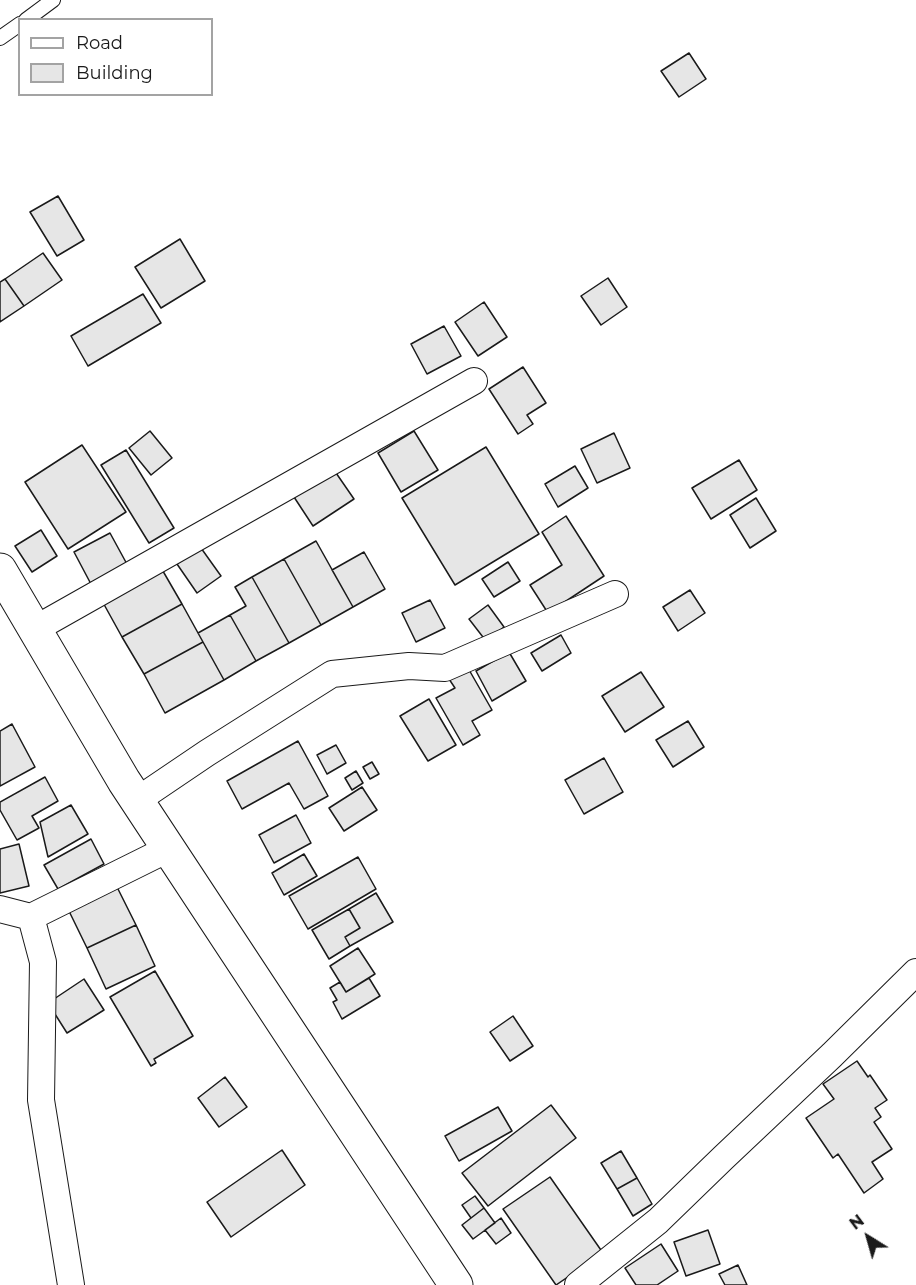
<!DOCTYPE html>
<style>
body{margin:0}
#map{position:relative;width:916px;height:1285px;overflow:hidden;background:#fff;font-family:Montserrat,sans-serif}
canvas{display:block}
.legend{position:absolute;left:18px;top:18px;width:195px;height:78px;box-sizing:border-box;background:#fff;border:2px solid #a3a3a3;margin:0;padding:8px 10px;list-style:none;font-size:18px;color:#1a1a1a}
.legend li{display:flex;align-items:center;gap:12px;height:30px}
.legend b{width:30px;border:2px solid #a3a3a3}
.north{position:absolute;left:838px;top:1207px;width:60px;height:60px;-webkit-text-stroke:4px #fff;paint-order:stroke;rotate:323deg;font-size:16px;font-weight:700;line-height:24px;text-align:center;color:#1a1a1a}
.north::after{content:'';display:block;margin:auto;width:21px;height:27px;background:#1a1a1a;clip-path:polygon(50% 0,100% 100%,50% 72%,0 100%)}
</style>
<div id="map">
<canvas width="916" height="1285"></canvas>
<ul class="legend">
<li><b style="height:8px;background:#fff"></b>Road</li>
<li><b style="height:16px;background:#e6e6e6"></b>Building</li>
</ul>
<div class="north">N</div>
</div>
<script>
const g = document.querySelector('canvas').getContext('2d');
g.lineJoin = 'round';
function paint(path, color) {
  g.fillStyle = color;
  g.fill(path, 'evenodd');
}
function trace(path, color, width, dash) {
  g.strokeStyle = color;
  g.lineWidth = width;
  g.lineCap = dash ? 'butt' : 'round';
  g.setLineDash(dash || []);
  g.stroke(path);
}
const building = new Path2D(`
 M 689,53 L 706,79 L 679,97 L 661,71 Z
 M 58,196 L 84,240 L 57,256 L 30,212 Z
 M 180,239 L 205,281 L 161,308 L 135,267 Z
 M 43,253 L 62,280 L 24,306 L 5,279 Z
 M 608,278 L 627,307 L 601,325 L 581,296 Z
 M 5,279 L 24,306 L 0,322 L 0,282 Z
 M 143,294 L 161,323 L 88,366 L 71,336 Z
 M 484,302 L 507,337 L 478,356 L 455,322 Z
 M 444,326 L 461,356 L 427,374 L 411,344 Z
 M 523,367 L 546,403 L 527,415 L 533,424 L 518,434 L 489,389 Z
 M 150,431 L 172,458 L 151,475 L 129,448 Z
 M 414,431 L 438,470 L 401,492 L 378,453 Z
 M 614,433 L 630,468 L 597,483 L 581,449 Z
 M 82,445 L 126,512 L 68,549 L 25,482 Z
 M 486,447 L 539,534 L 455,585 L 402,498 Z
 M 126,450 L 174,528 L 149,543 L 101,465 Z
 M 739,460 L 757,490 L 711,519 L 692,488 Z
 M 575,466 L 588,488 L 558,507 L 545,484 Z
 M 334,470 L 354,499 L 313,526 L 294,497 Z
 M 756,498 L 776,531 L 750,548 L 730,515 Z
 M 566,516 L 604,576 L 548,613 L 530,585 L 562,565 L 542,532 Z
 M 41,530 L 57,556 L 32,572 L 15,546 Z
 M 110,533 L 128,566 L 92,586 L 74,552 Z
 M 316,541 L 353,607 L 321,625 L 284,559 Z
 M 201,548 L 221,576 L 197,593 L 177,564 Z
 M 364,552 L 385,589 L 353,607 L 332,570 Z
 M 284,559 L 321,625 L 289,643 L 252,577 Z
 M 508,562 L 520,581 L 494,597 L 482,579 Z
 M 160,566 L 182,604 L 122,637 L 101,599 Z
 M 252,577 L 289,643 L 256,661 L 230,615 L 246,606 L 235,587 Z
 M 690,590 L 705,613 L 678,631 L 663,607 Z
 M 430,600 L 445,628 L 416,642 L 402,613 Z
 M 182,604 L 203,642 L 144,674 L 122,637 Z
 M 488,605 L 504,627 L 486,641 L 469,619 Z
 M 230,615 L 256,661 L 224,680 L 198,633 Z
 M 561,635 L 571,653 L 542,671 L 531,653 Z
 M 203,642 L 224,680 L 165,713 L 144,674 Z
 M 509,652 L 526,681 L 492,701 L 476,671 Z
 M 468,668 L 492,710 L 472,721 L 480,735 L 463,745 L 436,698 L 455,688 L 449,679 Z
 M 641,672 L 664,707 L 625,732 L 602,696 Z
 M 429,699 L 456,745 L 428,761 L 400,716 Z
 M 688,721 L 704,747 L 673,767 L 656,740 Z
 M 12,724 L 35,767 L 0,786 L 0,731 Z
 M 298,741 L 328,796 L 304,809 L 289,783 L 242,809 L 227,781 Z
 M 336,745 L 346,763 L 327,774 L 317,755 Z
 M 604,758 L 623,792 L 584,814 L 565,780 Z
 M 372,762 L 379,774 L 370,779 L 363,767 Z
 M 356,771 L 363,783 L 352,790 L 345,778 Z
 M 45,777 L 58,801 L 32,816 L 39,828 L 17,840 L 0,810 L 0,802 Z
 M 362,787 L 377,810 L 344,831 L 329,808 Z
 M 71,805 L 88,834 L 48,857 L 40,822 Z
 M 296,815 L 311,843 L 274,863 L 259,835 Z
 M 91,839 L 104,864 L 58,889 L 44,865 Z
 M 19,844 L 29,886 L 0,893 L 0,849 Z
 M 304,854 L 317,876 L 284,895 L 272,873 Z
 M 358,857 L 376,889 L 308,929 L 289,896 Z
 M 116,885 L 136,925 L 87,948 L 67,907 Z
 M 376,893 L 393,922 L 350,946 L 345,937 L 360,928 L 349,909 Z
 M 349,909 L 360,928 L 345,937 L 350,946 L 329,959 L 312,930 Z
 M 136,925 L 155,966 L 106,989 L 87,948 Z
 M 358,948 L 375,974 L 346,992 L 330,966 Z
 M 155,971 L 193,1036 L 154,1059 L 156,1063 L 151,1066 L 110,997 Z
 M 369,978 L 380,996 L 342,1019 L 333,1002 L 337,1000 L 330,988 L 340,982 L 346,992 Z
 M 84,979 L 104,1010 L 67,1033 L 48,1003 Z
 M 513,1016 L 533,1046 L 510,1061 L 490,1032 Z
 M 857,1061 L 868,1077 L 870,1075 L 887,1100 L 875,1108 L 881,1117 L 874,1122 L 892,1149 L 872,1162 L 883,1179 L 864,1193 L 838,1154 L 833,1158 L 806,1118 L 834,1099 L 823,1084 Z
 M 225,1077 L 247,1107 L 219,1127 L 198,1098 Z
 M 551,1105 L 576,1138 L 488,1206 L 462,1173 Z
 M 498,1107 L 512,1131 L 459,1161 L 445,1136 Z
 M 282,1150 L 305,1185 L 231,1237 L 207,1202 Z
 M 621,1151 L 637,1178 L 617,1189 L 601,1163 Z
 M 550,1177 L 603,1253 L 556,1285 L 503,1209 Z
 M 637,1178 L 652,1204 L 633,1216 L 617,1189 Z
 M 475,1196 L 484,1208 L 471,1218 L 462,1205 Z
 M 484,1208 L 495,1223 L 473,1239 L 462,1225 Z
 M 501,1218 L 511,1233 L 496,1244 L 485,1230 Z
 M 708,1230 L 720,1264 L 686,1276 L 674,1242 Z
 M 661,1244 L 678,1271 L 657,1285 L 636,1285 L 625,1268 Z
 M 738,1265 L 747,1285 L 725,1285 L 719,1274 Z`);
const lane = new Path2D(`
 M 26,20 L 53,0
 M 0,38 L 20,24`);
const street = new Path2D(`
 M 35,629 L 474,381
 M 136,801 L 207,753 L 332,674 L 409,666 L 445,668 L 615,594
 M 0,909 L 31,917 L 168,849
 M 31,917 L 43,962 L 41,1100 L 71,1285
 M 578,1285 L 658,1221 L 723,1158 L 832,1055 L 916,972`);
const primary = new Path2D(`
 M 0,570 L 124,781 L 456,1285`);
paint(building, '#e6e6e6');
trace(building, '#1a1a1a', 1.5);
trace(lane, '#1a1a1a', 16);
trace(street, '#1a1a1a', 28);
trace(primary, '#1a1a1a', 35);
trace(lane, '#fff', 14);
trace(street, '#fff', 26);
trace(primary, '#fff', 33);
</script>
